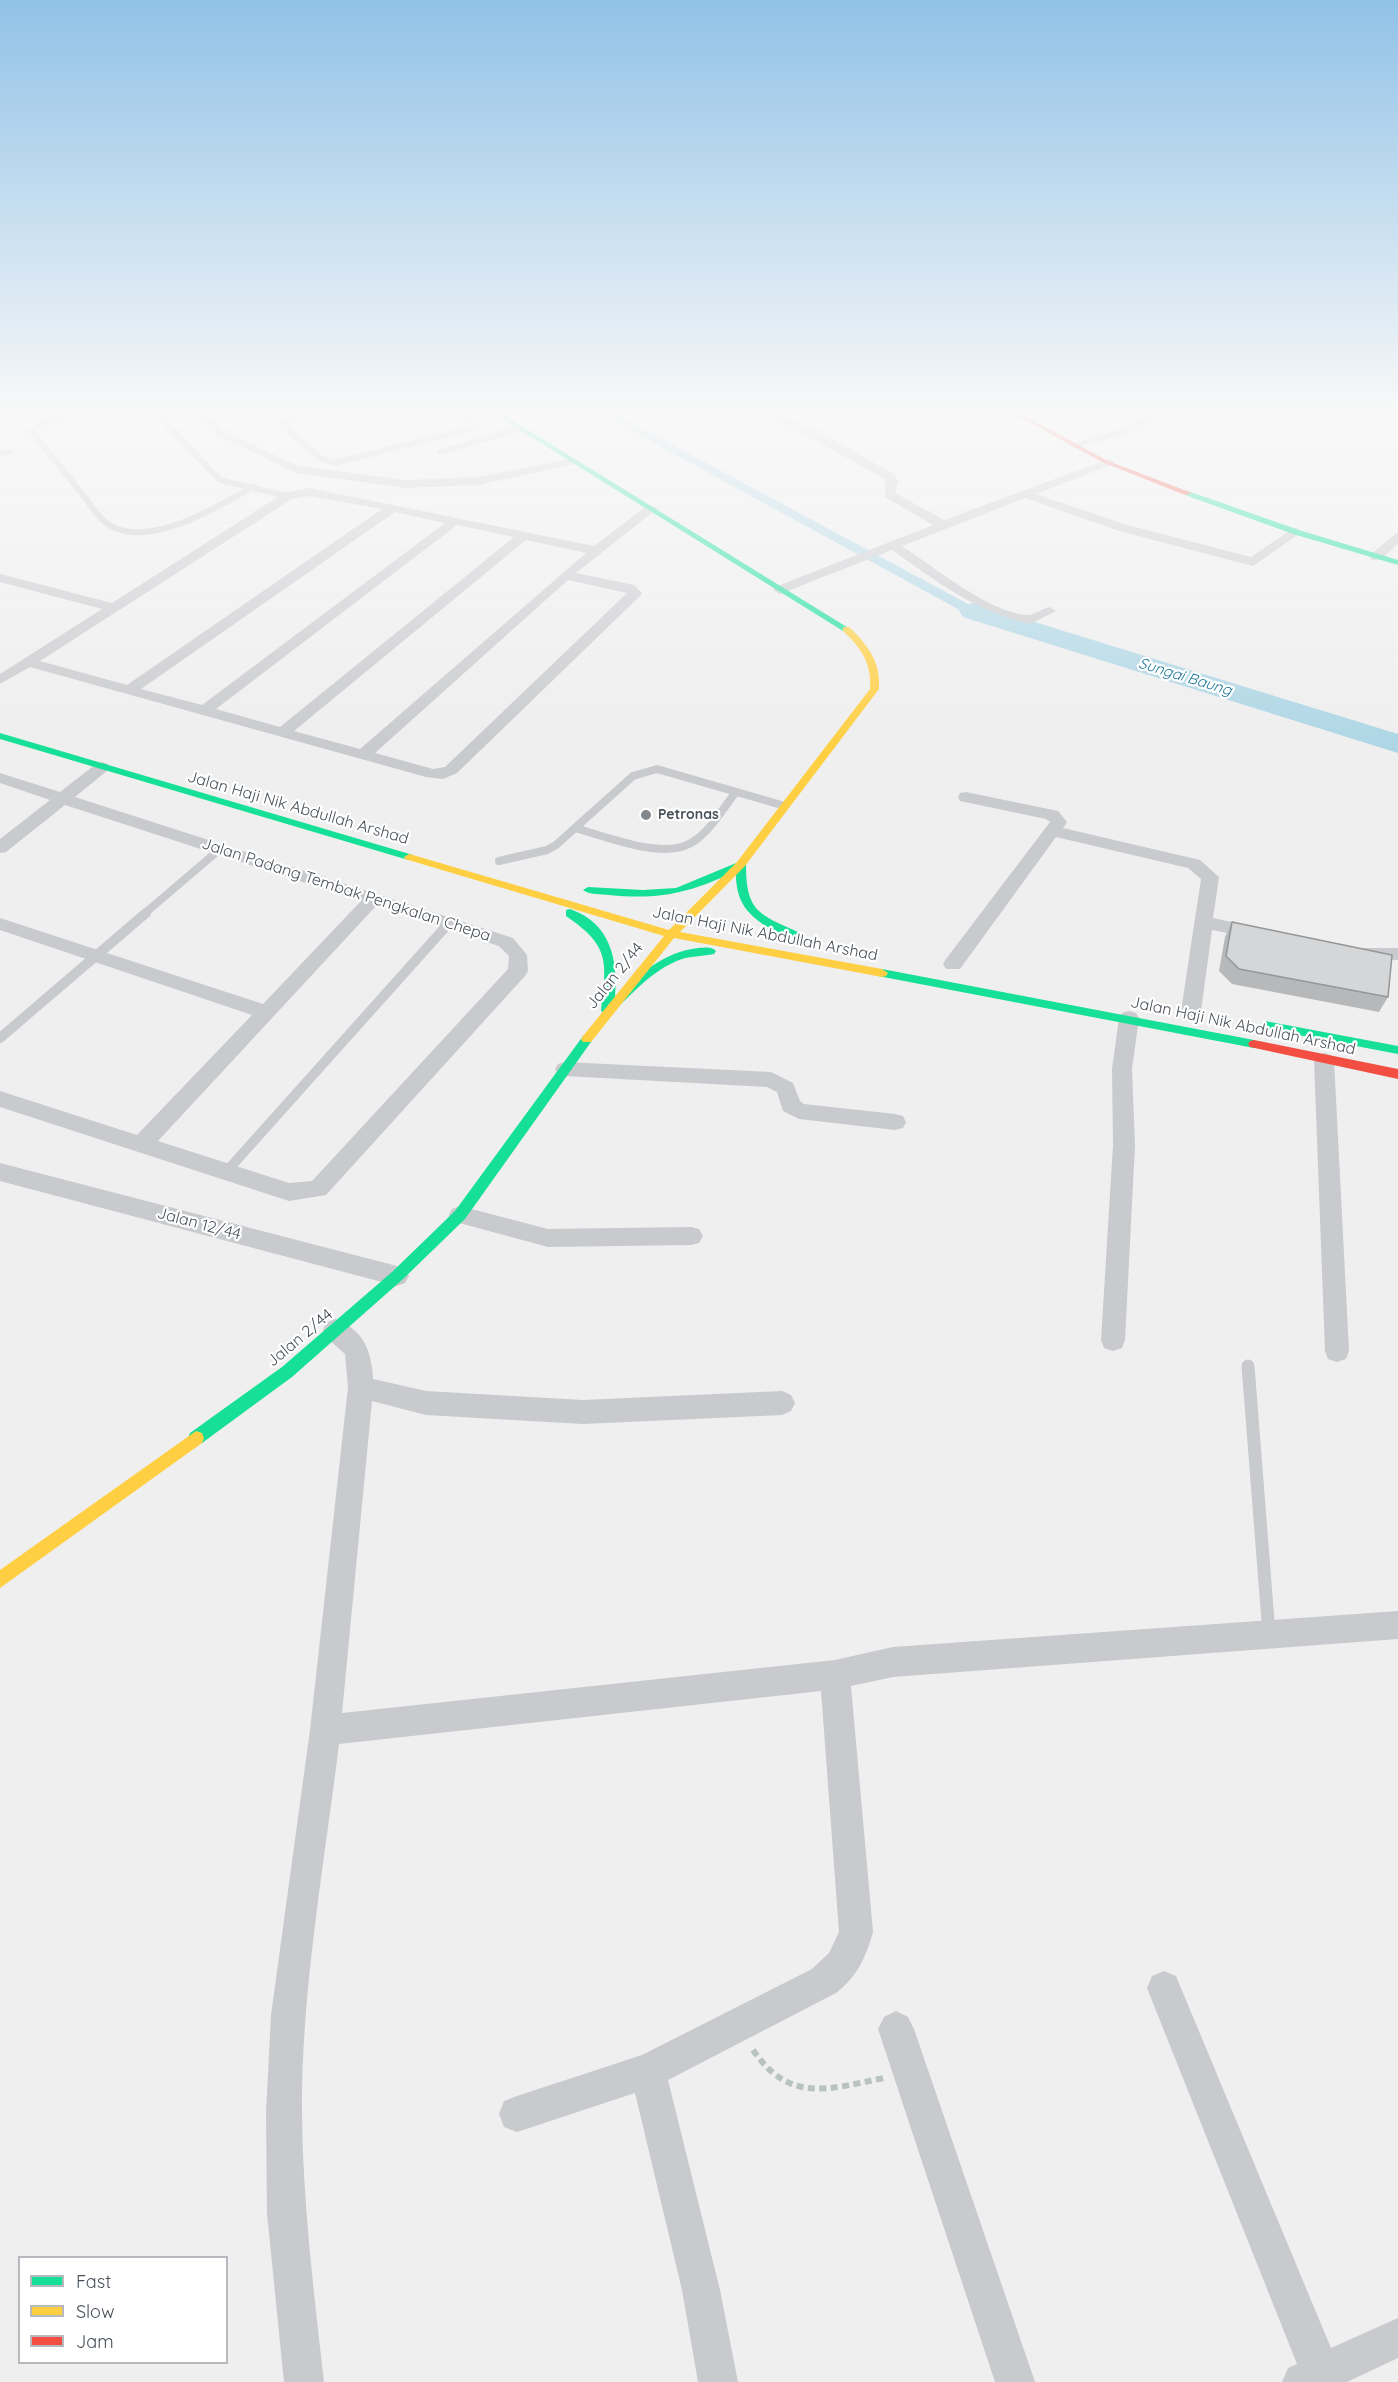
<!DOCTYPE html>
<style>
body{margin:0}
#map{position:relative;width:1398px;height:2382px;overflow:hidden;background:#efefef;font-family:Quicksand,sans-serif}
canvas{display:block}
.legend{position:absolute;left:18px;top:2256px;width:210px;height:108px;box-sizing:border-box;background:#fff;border:2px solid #b6b9bd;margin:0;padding:8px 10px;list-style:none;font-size:18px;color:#485059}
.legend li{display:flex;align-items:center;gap:12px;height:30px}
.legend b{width:30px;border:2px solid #b6b9bd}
</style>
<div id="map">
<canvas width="1398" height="2382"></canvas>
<ul class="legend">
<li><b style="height:8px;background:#16e098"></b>Fast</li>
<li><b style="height:8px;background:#ffcf43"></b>Slow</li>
<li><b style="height:8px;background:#f24e42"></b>Jam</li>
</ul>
</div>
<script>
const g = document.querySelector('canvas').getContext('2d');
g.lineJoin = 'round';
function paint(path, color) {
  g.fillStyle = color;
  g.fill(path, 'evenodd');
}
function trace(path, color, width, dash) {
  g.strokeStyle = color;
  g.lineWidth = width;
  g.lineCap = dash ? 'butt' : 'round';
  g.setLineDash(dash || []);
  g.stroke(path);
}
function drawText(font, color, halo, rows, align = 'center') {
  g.font = font + ' Quicksand,sans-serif';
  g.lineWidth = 4.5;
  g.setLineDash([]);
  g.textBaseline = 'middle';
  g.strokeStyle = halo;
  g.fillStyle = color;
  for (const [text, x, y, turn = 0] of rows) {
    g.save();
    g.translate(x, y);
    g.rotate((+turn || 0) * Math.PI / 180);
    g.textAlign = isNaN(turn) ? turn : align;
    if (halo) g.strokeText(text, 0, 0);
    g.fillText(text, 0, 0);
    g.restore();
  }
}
const canal = new Path2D(`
 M 597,412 L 612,412 L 981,611 L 973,616 L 967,614 Z`);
const river = new Path2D(`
 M 973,603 L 1398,734 L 1398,753 L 963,617 L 959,611 L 963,605 Z`);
const path = new Path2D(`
 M 753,2050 C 790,2104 828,2089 884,2078`);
const laneFar3 = new Path2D(`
 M 86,412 L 46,422 L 31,431 C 49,453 66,474 84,496 C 90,504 96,514 104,521 C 142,554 220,506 254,486
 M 155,412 L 220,480 L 288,496
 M 320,412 L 280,423 L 320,458 L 334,463 L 478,427 L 458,412
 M 440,452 L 519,429`);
const laneFar2 = new Path2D(`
 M 575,828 C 605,836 660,859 689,844 C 709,834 722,809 736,792
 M 499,861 L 547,850 L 556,845 L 633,776 L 657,769 L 785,806
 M 144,914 L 220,849`);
const laneFar1 = new Path2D(`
 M 0,1038 L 146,913
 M 226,1172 L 449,923`);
const lane = new Path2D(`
 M 1248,1366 L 1269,1634`);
const street = new Path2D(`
 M 193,412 L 204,412 L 226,432 L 299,466 L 406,480 L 478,477 L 571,459 L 577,462 L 571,465 L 478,485 L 406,488 L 296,473 L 218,436 Z
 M 756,412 C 796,412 858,455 894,474 L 898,481 L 895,493 L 944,520 L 1109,459 L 1113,460 L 1113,464 L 1036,494 L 1127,525 L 1251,557 L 1292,529 L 1296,528 L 1302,532 L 1253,566 L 1119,531 L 1025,498 L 902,546 C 933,566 991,614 1028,615 C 1034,615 1042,609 1049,607 L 1056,611 L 1030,624 C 973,610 939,583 892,550 L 780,594 L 773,590 L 775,587 L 933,525 L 885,497 L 885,479 L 792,428 Z
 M 1157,412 L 1171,412 L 1124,435 L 1074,448 L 1068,445 L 1116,431 Z
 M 8,449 L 12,450 L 12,454 L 0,457 L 0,451 Z
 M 309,488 L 594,546 L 648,505 L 658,508 L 576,573 L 634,585 L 642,593 L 640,596 L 457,773 L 443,779 L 426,777 L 30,667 L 0,684 L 0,674 L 102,609 L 0,582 L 0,574 L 112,603 L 284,493 ZM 309,496 L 382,509 L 127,685 L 40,661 L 292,499 ZM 395,512 L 445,523 L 202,705 L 141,689 ZM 457,525 L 514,537 L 280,727 L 216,709 ZM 526,540 L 586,553 L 360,749 L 294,731 ZM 568,580 L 627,593 L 445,767 L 433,769 L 375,753 Z
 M 1398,532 L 1398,543 L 1381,560 L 1371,560 L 1371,554 Z
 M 102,762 L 108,764 L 110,767 L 108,770 L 75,797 L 513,938 L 527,955 L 528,971 L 525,976 L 326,1195 L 289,1201 L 0,1107 L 0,1091 L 137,1135 L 252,1015 L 0,930 L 0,918 L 263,1004 L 361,901 L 65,805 L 6,852 L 0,853 L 0,839 L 50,800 L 0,783 L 0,773 L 60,792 L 96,764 ZM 376,906 L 499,946 L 509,956 L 508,969 L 312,1181 L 289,1183 L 158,1141 Z
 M 966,792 L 1058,811 L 1067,822 L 1063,828 L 1200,860 L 1219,877 L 1213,918 L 1265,929 L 1267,933 L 1265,937 L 1258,939 L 1212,930 L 1201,1011 L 1198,1016 L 1184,1016 L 1181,1011 L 1201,879 L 1188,868 L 1056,837 L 960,969 L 946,969 L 943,964 L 946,959 L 1050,822 L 1046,819 L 960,801 L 958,797 L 960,793 Z
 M 1361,948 L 1398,948 L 1398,960 L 1354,958 L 1352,954 L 1354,950 Z
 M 1129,1011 L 1136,1013 L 1139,1018 L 1132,1069 L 1135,1145 L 1125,1340 L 1122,1348 L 1113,1351 L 1104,1348 L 1101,1340 L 1113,1145 L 1112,1069 L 1119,1018 L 1122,1013 Z
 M 1324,1053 L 1331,1055 L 1334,1060 L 1349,1351 L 1346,1359 L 1337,1362 L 1328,1359 L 1325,1351 L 1314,1060 L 1317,1055 Z
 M 565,1062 L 771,1072 L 793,1083 L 800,1101 L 804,1104 L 895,1114 L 903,1116 L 906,1122 L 903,1128 L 895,1130 L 799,1119 L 783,1111 L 777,1092 L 767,1087 L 565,1076 L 558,1074 L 555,1069 L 558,1064 Z
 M 0,1163 L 397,1266 L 405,1269 L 409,1276 L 405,1283 L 397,1286 L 0,1181 Z
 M 460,1206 L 548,1229 L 691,1227 L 699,1229 L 703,1236 L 699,1243 L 691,1245 L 548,1247 L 452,1221 L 449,1215 L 452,1209 Z
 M 335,1319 C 363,1329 372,1351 373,1379 L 426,1391 L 583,1400 L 782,1391 L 791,1395 L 795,1403 L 791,1411 L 782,1415 L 583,1424 L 426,1415 L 372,1401 L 342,1713 L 835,1660 L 893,1647 L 1398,1611 L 1398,1639 L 893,1677 L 851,1686 L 873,1932 C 866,1957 857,1977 836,1993 L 668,2080 L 720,2290 L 738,2382 L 698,2382 L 682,2290 L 635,2093 L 517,2132 L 504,2127 L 499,2114 L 504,2101 L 517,2096 L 642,2055 L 812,1969 L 829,1953 L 839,1932 L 821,1691 L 339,1744 C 324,1867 301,1991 302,2115 C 303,2205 314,2293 324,2382 L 284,2382 L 267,2214 L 266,2113 L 271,2015 L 310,1730 L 348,1387 L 345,1354 L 326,1337 L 323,1330 L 326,1323 Z
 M 1164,1971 L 1176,1976 L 1331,2348 L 1398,2318 L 1398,2358 L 1347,2382 L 1282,2382 L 1288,2368 L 1297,2364 L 1147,1988 L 1152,1976 Z
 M 896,2011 L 908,2017 L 914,2029 L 1035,2382 L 995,2382 L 878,2029 L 884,2017 Z`);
const fast = new Path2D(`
 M 491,412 L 499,412 L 850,629 L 843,631 Z
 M 1188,491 L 1299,530 L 1398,560 L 1398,565 L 1293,534 L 1185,495 L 1184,493 Z
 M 0,733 L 413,855 L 414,857 L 409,860 L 405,859 L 0,739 Z
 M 741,861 L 746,864 C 746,911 758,914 798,932 L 798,938 C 790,939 783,934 775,931 C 748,917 735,902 736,871 C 690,893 660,900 609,895 C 601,894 589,895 583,890 L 588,887 L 643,890 L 676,888 Z
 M 570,909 C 611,923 618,960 615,997 C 639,974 664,952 698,948 C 706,948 711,946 716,951 L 714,954 C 703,956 692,956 682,959 C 653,969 632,994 611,1014 L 607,1015 L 601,1011 C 607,961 610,946 566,916 L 566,910 Z
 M 882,969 L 1254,1040 L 1260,1044 L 1254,1048 L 878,976 L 876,973 Z
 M 1265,1021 L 1398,1046 L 1398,1054 L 1261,1028 L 1259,1025 Z
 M 587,1035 L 591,1036 L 593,1039 L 591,1042 L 465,1219 L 402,1280 L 292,1377 L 202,1443 L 196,1445 L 190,1443 L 188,1438 L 190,1433 L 282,1367 L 392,1272 L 455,1211 L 583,1036 Z`);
const slow = new Path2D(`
 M 843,627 L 849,627 C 868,645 881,662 879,689 L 745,866 L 680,932 L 882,969 L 888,973 L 886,976 L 882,977 L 674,938 L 591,1042 L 583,1042 L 581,1039 L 583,1036 L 664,936 L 405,859 L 404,857 L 409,854 L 413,855 L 669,930 L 737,862 L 870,689 C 872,663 861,648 843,631 Z
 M 196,1431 L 202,1433 L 204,1438 L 202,1443 L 0,1588 L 0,1570 Z`);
const jam = new Path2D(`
 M 1010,412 L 1018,412 L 1106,460 L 1192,493 L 1185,495 L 1102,462 Z
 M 1254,1040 L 1398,1069 L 1398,1079 L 1250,1047 L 1248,1044 L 1250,1041 Z`);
const wall = new Path2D(`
 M 1232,922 L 1388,997 L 1379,1012 L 1232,984 L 1219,971 L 1225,937 Z`);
const building = new Path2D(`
 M 1232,922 L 1392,955 L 1388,997 L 1239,969 L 1226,956 Z`);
const markers = [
 [646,815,6,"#82888e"]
];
const farPoinames = [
 ["Petronas",658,815]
];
const farWaternames = [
 ["Sungai Baung",1185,677,17]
];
const streetNames = [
 ["Jalan Haji Nik Abdullah Arshad",298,808,16],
 ["Jalan Padang Tembak Pengkalan Chepa",346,890,18],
 ["Jalan Haji Nik Abdullah Arshad",765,934,11],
 ["Jalan 2/44",615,976,-51],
 ["Jalan Haji Nik Abdullah Arshad",1243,1026,12],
 ["Jalan 12/44",199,1224,15],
 ["Jalan 2/44",300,1338,-40]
];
paint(canal, '#aed6e5');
paint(river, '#aed6e5');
trace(path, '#b8c2bf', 6, [7, 4.5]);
trace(laneFar3, '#c9cacd', 6);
trace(laneFar2, '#c9cacd', 8);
trace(laneFar1, '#c9cacd', 10);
trace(lane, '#c9cacd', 13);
paint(street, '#c9cacd');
paint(fast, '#16e098');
paint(slow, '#ffcf43');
paint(jam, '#f24e42');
paint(wall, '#b7b8ba');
paint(building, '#d5d6d8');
trace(building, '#959697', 1.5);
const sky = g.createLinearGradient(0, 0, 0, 746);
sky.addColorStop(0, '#91c2e7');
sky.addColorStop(0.55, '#f8f8f8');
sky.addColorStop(1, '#f8f8f800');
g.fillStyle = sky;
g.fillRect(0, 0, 1398, 746);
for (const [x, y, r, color] of markers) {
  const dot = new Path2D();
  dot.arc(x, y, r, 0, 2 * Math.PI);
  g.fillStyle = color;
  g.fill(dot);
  trace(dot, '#fff', 2);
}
drawText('bold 14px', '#485059', '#fff', farPoinames, 'left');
drawText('italic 15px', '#1c7698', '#fff', farWaternames);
drawText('16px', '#485059', '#fff', streetNames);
</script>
